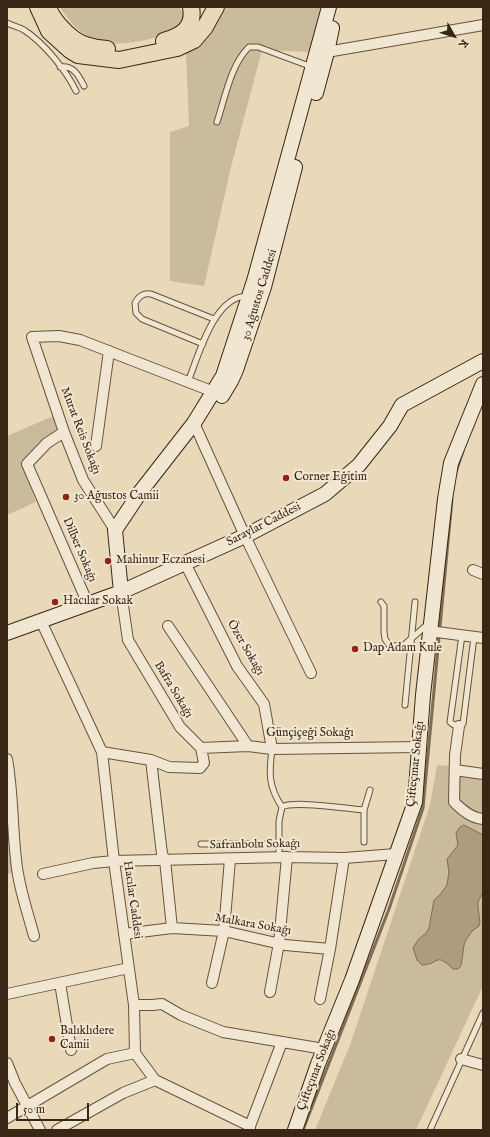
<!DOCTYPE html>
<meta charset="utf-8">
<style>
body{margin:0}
#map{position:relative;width:490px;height:1137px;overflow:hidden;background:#e9d9b9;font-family:"IM FELL English",serif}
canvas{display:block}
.frame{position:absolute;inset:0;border:8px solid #3a2614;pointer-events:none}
.north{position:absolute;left:434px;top:16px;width:40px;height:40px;-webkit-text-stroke:3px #f1e6d2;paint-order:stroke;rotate:129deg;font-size:11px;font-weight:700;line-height:16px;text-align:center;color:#3a2614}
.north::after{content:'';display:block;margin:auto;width:14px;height:18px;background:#3a2614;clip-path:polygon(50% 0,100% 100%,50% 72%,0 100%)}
.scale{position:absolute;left:16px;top:1103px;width:73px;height:18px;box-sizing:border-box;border:2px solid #3a2614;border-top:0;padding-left:5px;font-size:12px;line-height:14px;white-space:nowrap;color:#3a2614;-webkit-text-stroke:3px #f1e6d2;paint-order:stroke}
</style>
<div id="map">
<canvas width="490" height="1137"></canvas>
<div class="frame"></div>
<div class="north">K</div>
<div class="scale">50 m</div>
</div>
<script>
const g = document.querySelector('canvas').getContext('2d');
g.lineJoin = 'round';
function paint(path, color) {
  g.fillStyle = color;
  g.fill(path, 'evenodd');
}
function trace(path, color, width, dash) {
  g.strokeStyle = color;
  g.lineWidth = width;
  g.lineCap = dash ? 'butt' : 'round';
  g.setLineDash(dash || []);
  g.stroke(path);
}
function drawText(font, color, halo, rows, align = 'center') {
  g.font = font + ' "IM FELL English",serif';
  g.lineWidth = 4;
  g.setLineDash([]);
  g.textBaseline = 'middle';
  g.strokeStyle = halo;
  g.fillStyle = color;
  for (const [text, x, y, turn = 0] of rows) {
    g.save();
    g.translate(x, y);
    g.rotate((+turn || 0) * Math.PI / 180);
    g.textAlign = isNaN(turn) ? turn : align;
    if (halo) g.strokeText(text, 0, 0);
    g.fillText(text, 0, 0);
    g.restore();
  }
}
const green = new Path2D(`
 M 60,7 L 179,7 L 188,18 L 183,31 C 133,42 92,61 60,7 Z
 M 226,7 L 322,7 L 311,52 L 262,50 L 231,167 L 204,286 L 170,281 L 170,132 L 189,126 L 186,53 L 203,43 L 214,30 Z
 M 58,414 L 62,429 L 38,443 L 22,463 L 36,502 L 7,515 L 7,436 Z
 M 437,765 L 483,769 L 483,986 L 416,1130 L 315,1130 L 350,1045 L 430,805 Z
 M 12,829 L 15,872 L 7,874 L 7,830 Z`);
const water = new Path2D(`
 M 464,825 L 483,835 L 483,892 L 478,902 L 478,907 L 480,923 L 479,926 L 472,931 L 466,940 L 464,945 L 461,966 L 458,969 L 453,969 C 435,951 439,965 422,965 L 417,960 L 413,948 L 418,940 L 426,933 L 429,928 L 434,900 L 440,895 L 447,885 L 449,872 L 447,859 L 458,845 L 456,833 L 459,828 Z`);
const stream = new Path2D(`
 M 456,472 L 463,451
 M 303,1130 L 389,909 L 423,808 L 452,499`);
const lane = new Path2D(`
 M 7,23 C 13,26 19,27 24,30 C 44,43 66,70 76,91
 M 60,67 C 74,65 79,76 84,86
 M 217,122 C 225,98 231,64 249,47 L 258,47 L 312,67
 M 203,344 L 142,319 L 136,313 L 135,303 C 139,296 143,293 151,294 L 214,319
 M 188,382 C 198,357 214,295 248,296
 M 381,602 L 384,606 L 384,632 L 385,639 L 389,645 L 395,646 L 404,645 L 429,623
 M 462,635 L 450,722 C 454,726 458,727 463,724 L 474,637
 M 405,705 L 415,602
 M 272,749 C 269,773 268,786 282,807
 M 364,842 L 364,810 L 370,790
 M 201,844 L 278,844
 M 279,857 L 279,821 L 282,807 C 293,800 349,809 364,810
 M 430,1130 L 483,1013`);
const street = new Path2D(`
 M 321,53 L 483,25
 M 194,423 L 245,536 L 311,673
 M 64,432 L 47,443 L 27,464 L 88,604
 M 96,446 L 109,351
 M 115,530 L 83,480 L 64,432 L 32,337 L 59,336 L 80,340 L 214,392
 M 185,563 L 237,666 L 264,704 L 272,749
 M 473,570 L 483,574
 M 41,621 L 102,752 L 114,861 L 134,1005 L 135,1053 L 155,1080 L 250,1126 L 250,1130
 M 168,626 L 248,746
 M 429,631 L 483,638
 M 459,726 L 455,755 L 454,802 C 462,810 471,818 483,819
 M 201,748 L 248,746 L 272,749 L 418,747
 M 102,752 L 151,760 L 169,767 L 200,768 L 204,763 L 201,748 L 180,727 L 128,640 L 121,592
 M 7,759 C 13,792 12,825 16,859 C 18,885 27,910 34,936
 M 151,760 L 162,854 L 165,860 L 172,928
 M 455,770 L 483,774
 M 43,874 L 93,863 L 114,861 L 287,857 L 344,858 L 396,854
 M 124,934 L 172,928 L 224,931 L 285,945 L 330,949
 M 60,983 L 71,1050
 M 212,983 L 224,931 L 230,859
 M 270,992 L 279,943 L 287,857
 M 7,994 L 129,968
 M 320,999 L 330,949 L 344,858
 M 134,1005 L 152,1005 L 162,1004 L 181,1015 L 223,1032 L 324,1049
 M 461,1059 L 483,1065
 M 7,1063 L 15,1083 L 40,1130
 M 7,1118 L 107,1059 L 135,1053
 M 250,1126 L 282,1042
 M 57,1130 L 123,1093 L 155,1080`);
const secondary = new Path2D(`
 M 316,93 L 327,52 L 332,28
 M 222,396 L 231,381 L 236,370 L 264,287 L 295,167
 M 121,592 L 115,530 L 141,491 L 194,423 L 223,376 L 254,281 L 329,7
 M 7,633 L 121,592 L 245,536 L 325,494 L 359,465 L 390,426 L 402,405 L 483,361
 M 295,1130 L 318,1064 L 352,980 L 415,802 L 423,695 L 445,499 L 451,463 L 483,384`);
const primary = new Path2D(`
 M 38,7 L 49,31 L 70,50 L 78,55 L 119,60 L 177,48 L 194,40 L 205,27 L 216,7
 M 48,7 C 52,19 64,32 74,39 C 83,46 96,48 107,49
 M 164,41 C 181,36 195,28 191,7`);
const markers = [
 [286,478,4,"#8f2418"],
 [66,497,4,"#8f2418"],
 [108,561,4,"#8f2418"],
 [55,602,4,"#8f2418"],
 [355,649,4,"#8f2418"],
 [52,1039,4,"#8f2418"]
];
const streetNames = [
 ["30 Ağustos Caddesi",260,295,-73],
 ["Murat Reis Sokağı",80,431,69],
 ["Saraylar Caddesi",264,525,-27],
 ["Dilber Sokağı",79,550,67],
 ["Özer Sokağı",245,648,60],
 ["Bafra Sokağı",173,690,59],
 ["Günçiçeği Sokağı",310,734],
 ["Çifteçınar Sokağı",416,764,-84],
 ["Safranbolu Sokağı",255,845,-1],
 ["Hacılar Caddesi",132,900,82],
 ["Malkara Sokağı",253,925,10],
 ["Çifteçınar Sokağı",317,1070,-69]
];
const poiNames = [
 ["Corner Eğitim",294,478],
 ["30 Ağustos Camii",74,497],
 ["Mahinur Eczanesi",116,561],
 ["Hacılar Sokak",63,602],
 ["Dap Adam Kule",363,649],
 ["Balıklıdere",60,1032],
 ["Camii",60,1046]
];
paint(green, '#cbbb9d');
paint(water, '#ae9c81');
trace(water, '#806d55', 1);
trace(stream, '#806d55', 3);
trace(lane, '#66533d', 7);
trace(street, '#66533d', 12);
trace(secondary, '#3a2614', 16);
trace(primary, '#3a2614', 18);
trace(lane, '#f1e6d2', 5);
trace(street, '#f1e6d2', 10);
trace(secondary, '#f1e6d2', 14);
trace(primary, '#e9d9b9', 16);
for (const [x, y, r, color] of markers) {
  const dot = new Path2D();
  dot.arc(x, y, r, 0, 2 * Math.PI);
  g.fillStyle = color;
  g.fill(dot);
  trace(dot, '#f1e6d2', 1.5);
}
drawText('12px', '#3a2614', '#f1e6d2', streetNames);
drawText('12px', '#3a2614', '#f1e6d2', poiNames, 'left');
</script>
